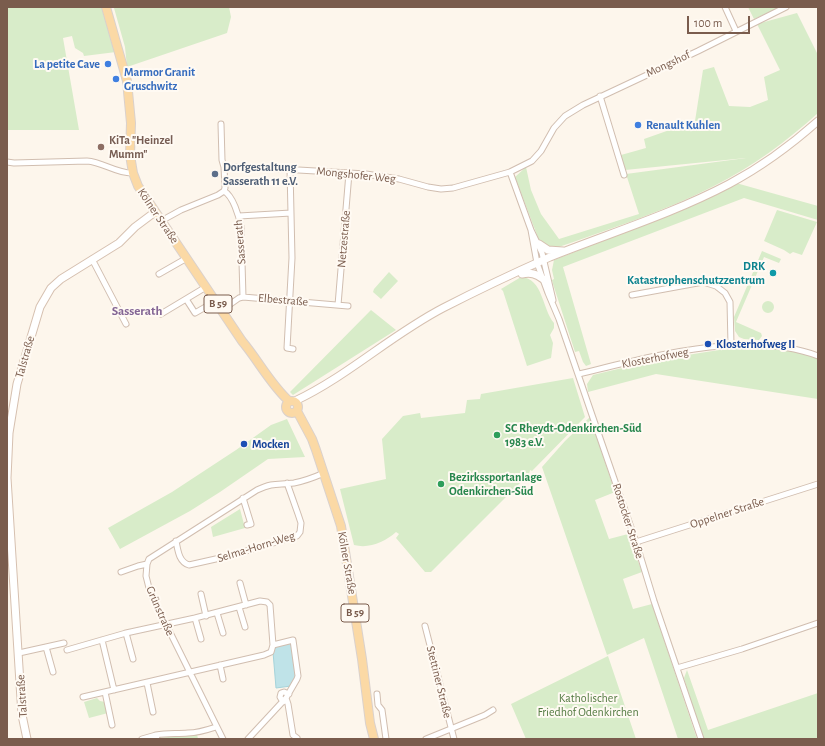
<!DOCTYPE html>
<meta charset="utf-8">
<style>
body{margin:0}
#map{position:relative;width:825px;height:746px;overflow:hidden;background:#fdf6ec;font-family:"Alegreya Sans",sans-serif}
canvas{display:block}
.frame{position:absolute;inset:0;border:8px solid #7a5c4d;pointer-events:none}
.scale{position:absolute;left:687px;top:16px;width:63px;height:18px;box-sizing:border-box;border:2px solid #7a5c4d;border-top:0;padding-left:5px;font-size:12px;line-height:14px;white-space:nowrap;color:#7a5c4d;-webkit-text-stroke:3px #fffaf3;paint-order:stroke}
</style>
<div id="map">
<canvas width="825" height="746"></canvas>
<div class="frame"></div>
<div class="scale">100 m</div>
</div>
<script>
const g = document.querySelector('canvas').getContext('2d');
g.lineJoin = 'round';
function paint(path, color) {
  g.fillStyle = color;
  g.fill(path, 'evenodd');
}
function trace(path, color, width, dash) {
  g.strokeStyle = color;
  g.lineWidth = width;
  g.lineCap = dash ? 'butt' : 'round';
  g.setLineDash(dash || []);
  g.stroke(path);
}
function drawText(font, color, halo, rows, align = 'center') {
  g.font = font + ' "Alegreya Sans",sans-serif';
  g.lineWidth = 4;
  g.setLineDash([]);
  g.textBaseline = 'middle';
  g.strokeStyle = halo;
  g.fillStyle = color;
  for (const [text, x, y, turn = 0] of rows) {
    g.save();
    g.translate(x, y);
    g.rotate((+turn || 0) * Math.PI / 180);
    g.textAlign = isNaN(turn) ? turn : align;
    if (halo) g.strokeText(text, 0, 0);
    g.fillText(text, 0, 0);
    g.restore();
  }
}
const green = new Path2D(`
 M 7,7 L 103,7 L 116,52 L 84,56 L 83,53 L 75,48 L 72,36 L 63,38 L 79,130 L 7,130 Z
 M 115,7 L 229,7 L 231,17 L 227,33 L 127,67 L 125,47 L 114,8 Z
 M 748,7 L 781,7 L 754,19 Z
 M 797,13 L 818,55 L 818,113 C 787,141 752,167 714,186 C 663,212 607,230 553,249 L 540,243 L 515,177 L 526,167 L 531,190 L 541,214 L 559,239 L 639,214 L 626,174 L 746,158 L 625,170 L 621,155 L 646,148 L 644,139 L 695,121 L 703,70 L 714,67 L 729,106 L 750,107 L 768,100 L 764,77 L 780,70 L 757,24 Z
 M 736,183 L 818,206 L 818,220 L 744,198 L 563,267 L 591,364 L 586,366 L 583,362 L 579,351 L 575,352 L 553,284 L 552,280 L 554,279 L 552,270 L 554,260 L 646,224 Z
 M 777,210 L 817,222 L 802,255 L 793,252 L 790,254 L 784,250 L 764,241 Z
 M 762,251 L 781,259 L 779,263 L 764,257 L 736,322 L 761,333 L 762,336 L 759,340 L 744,339 L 739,337 L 735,331 L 734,317 Z
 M 389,272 L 398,281 L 381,299 L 373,292 L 374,289 Z
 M 521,277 C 543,278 542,309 554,323 L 554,328 L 550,335 L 553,343 L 551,358 L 527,366 L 503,291 L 501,289 Z
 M762 307a6 6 0 1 1 12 0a6 6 0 1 1-12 0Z
 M 371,310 L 396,330 L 293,395 L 290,392 Z
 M 760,345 L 806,353 L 818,358 L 818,399 L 656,374 L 588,392 L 587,384 L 593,375 C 648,361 703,351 760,345 Z
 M 573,378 L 585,417 L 532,471 L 530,470 L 529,474 L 431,572 L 425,572 L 396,538 L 399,534 L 396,532 C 385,542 369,549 354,545 L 340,489 L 386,479 L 382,439 L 403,416 L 420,413 L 421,418 L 465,413 L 467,400 L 480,399 L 481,394 Z
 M 590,417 L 615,492 L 595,500 L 609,539 L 628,534 L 642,572 L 623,579 L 633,609 L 652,604 L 697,739 L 678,739 L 644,638 L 607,655 L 542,467 L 565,441 Z
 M 287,419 L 305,457 L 268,459 L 220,492 L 190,511 L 120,549 L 108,528 L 172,492 L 236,450 L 271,425 Z
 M 240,509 L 245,528 L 213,537 L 211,527 Z
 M 608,656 L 636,739 L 526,739 L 511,704 Z
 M 687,670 L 708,730 L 818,693 L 818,739 L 703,739 L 684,678 Z
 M 97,698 L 100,701 L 105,702 L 108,713 L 89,718 L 84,702 Z
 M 197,734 L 198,739 L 159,739 L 159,738 Z`);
const water = new Path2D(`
 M 290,643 L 291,644 L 297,674 L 291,686 L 276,688 L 273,652 L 276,647 Z`);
const street = new Path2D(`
 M 725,7 L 736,31
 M 600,96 L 624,175
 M 7,162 L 14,163 L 87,161 C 103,162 117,174 133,173
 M 224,167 L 248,167 L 366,174 L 399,179 L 428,187 L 441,189 L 453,188 L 510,172 L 532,161 L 541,151 L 554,128 L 565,116 L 583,105 L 698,51 L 786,7
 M 290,169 L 292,258 L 287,348 L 293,349
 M 510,172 L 531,230 L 542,253 L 553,300
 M 224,191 C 233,196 239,216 241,227 L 243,297
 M 239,216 L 291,213
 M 161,221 L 181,210 L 218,195 L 224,191 L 225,188 L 224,167 L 222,160 L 221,124
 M 531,230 L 537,263 L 548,293 L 559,319 L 592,415 L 636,542 L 654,601 L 701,739
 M 92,259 L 126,324
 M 159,274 L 187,258
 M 632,295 L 703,282 L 716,286 L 725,293 L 730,302 L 731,345
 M 186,299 L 206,287
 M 338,305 L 349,173
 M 222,310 L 239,298 L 243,297 L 348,306
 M 161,314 L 186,299 L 195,313 L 216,301
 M 579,374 C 650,357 747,329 818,356
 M 243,498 L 251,524 L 247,525
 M 176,541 C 178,551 179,562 189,565 L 229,556 L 297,536 L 300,532 L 301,523 L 298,514 L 287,483
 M 636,542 L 818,484
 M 121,572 L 138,566 L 147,564
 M 240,583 L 246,605
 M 201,594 L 206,616
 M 239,607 L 245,627
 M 217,613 L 223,633
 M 195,618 L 201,639
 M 425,626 L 454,739
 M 126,633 L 133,659
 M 102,640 L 114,690
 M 46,647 L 53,672
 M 67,650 L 126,633 L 195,618 L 260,601 L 267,602 L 270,605 L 273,645 L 271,652 L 264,655 L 83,697
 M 19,653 L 64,643
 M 220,665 L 223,679
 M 677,668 L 742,649 L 818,623
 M 147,683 L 153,712
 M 105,692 L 112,725
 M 377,694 L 378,705 L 382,710 L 386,739
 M 286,698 L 288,704 L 293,735 L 297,738
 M 283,702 L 280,697 L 281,693 L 284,692 L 289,694
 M 142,739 L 156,735
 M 157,739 L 156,735 C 167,733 177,734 188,733 C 198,733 207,730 216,727
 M 223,739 L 150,592 L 146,576 L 147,564 L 149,559 L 257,490 C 274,482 277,485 294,483 C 304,481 315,477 324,473
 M 248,739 L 286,698 L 297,679 L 298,676 L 293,640 L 273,645
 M 426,739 L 485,715 L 493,710`);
const secondary = new Path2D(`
 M 539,244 L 548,250 L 563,251
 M 522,274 C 531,272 536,274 543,279
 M 295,401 C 348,376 391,335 443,308 C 478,290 514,273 550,257 C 610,233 672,214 729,184 C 761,167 791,145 818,121
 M 27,739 L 22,715 L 7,478 L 9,433 L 17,384 L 40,307 L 51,288 L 61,279 L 119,243 L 135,227 L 155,212`);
const primary = new Path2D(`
 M 106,7 L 127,81 L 131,123 L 130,155 L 133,173 L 138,186 L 242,341 C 258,360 271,385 289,401
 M286 407a6 6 0 1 1 12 0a6 6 0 1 1-12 0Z
 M 297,411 L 312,439 L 316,450 L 341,526 L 362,659 L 370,723 L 374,739`);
const markers = [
 [108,64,4,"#3f7fe0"],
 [116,79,4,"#3f7fe0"],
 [638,125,4,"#3f7fe0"],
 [101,147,4,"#8d6e63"],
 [215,174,4,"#5c6f8a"],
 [773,273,4,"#0f9aa8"],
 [708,344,4,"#1a4fb4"],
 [497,435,4,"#2e9e5b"],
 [244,444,4,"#1a4fb4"],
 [441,484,4,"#2e9e5b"]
];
const shields = [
 [218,304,28],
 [355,613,28]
];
const shieldNames = [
 ["B 59",218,304],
 ["B 59",355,613]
];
const shopNames = [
 ["La petite Cave",100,64,"right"],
 ["Marmor Granit",124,72],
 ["Gruschwitz",124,86],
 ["Renault Kuhlen",646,125]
];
const streetNames = [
 ["Mongshof",668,64,-25],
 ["Mongshofer Weg",356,175,6],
 ["Kölner Straße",158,216,56],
 ["Netzestraße",344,239,-85],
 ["Sasserath",240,242,-95],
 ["Elbestraße",283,300,5],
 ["Talstraße",25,357,-74],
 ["Klosterhofweg",655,358,-11],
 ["Oppelner Straße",727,513,-18],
 ["Rostocker Straße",628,521,72],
 ["Selma-Horn-Weg",256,547,-17],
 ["Kölner Straße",347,563,80],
 ["Grünstraße",160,611,66],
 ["Stettiner Straße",439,682,76],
 ["Talstraße",22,696,-94]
];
const educationNames = [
 ["KiTa \"Heinzel",109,140],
 ["Mumm\"",109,154]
];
const serviceNames = [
 ["Dorfgestaltung",223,167],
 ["Sasserath 11 e.V.",223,181]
];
const cultureNames = [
 ["DRK",765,266],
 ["Katastrophenschutzzentrum",765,280]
];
const transitNames = [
 ["Klosterhofweg II",716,344],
 ["Mocken",252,444]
];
const leisureNames = [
 ["SC Rheydt-Odenkirchen-Süd",505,428],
 ["1983 e.V.",505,442],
 ["Bezirkssportanlage",449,477],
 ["Odenkirchen-Süd",449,491]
];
const parkNames = [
 ["Katholischer",588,698],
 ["Friedhof Odenkirchen",588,712]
];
const neighbourhoodNames = [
 ["Sasserath",137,311]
];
paint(green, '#d8ecc9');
paint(water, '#bfe3e8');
trace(water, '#a5d3da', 1);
trace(street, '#d1beb0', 7);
trace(secondary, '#d6c0b0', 9);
trace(primary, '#dad1cd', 10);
trace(street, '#fff', 5);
trace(secondary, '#fff', 7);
trace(primary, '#fbd9a5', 8);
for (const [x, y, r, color] of markers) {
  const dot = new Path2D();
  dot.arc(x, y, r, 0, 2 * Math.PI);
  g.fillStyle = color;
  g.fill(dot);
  trace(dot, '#fffaf3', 1.5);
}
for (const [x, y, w] of shields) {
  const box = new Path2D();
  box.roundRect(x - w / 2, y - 9, w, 18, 3);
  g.fillStyle = '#fffaf3';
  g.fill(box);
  trace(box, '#7a5c4d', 1);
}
drawText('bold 11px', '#7a5c4d', null, shieldNames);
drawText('bold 12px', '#366cbe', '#fffaf3', shopNames, 'left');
drawText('12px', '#7a5c4d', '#fffaf3', streetNames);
drawText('bold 12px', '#785e54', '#fffaf3', educationNames, 'left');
drawText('bold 12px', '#4e5e75', '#fffaf3', serviceNames, 'left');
drawText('bold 12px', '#0d838f', '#fffaf3', cultureNames, 'right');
drawText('bold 12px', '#164399', '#fffaf3', transitNames, 'left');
drawText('bold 12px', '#27864d', '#fffaf3', leisureNames, 'left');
drawText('12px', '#537a41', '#fffaf3', parkNames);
drawText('bold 13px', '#846695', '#fffaf3', neighbourhoodNames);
</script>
